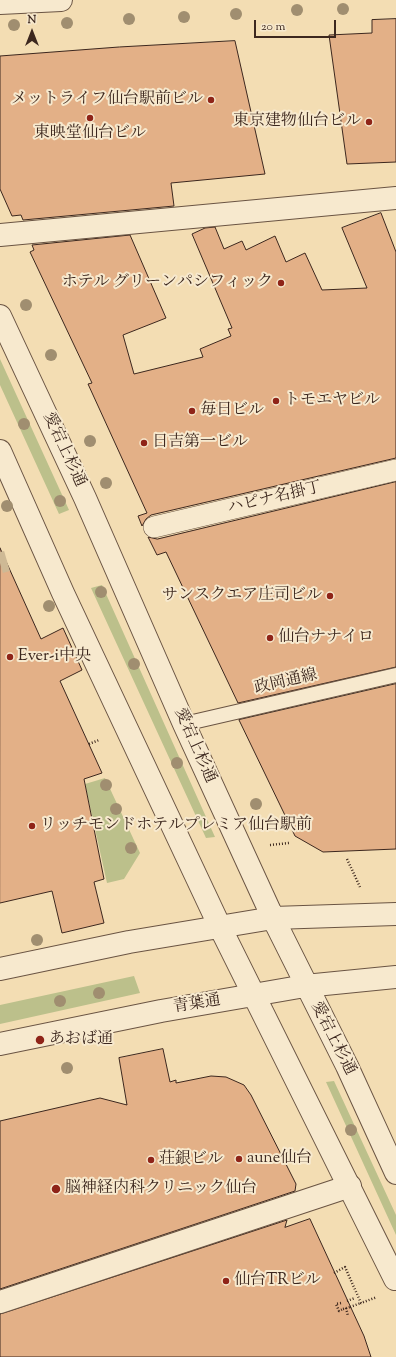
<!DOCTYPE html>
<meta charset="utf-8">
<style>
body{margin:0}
#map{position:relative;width:396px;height:1357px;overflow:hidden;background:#f3ddb3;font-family:"Sorts Mill Goudy",serif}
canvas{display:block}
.north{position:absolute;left:12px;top:12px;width:40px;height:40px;-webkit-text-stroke:3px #f7e9ce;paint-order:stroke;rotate:0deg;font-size:11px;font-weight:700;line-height:16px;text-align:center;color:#3c271e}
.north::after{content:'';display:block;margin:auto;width:14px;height:18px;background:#3c271e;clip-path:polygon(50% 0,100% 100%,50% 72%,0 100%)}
.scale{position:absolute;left:254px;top:20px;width:82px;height:18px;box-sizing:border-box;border:2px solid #3c271e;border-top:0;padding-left:5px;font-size:12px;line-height:14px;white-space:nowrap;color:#3c271e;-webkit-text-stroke:3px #f7e9ce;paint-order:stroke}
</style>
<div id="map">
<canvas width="396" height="1357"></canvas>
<div class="north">N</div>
<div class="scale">20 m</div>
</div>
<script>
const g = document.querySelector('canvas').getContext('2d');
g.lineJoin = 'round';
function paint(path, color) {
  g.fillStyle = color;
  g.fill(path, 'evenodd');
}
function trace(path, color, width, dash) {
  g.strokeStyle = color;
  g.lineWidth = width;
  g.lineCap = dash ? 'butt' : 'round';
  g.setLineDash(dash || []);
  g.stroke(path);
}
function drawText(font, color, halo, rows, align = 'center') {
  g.font = font + ' "Sorts Mill Goudy","Noto Serif JP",serif';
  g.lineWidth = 4;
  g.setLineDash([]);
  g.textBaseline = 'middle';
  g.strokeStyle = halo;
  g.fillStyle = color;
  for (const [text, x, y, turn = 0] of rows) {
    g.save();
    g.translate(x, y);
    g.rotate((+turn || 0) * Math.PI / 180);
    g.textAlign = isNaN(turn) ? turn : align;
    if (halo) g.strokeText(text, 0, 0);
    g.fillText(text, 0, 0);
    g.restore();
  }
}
const green = new Path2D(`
 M 0,359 L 69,510 L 59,514 L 0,385 Z
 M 102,585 L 215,837 L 206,838 L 91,588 Z
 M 105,778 L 140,853 L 124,879 L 107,883 L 85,784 Z
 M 134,976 L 140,993 L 0,1024 L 0,1005 Z
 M 334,1081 L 396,1215 L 396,1235 L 326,1082 Z`);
const building = new Path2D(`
 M 396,19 L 396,162 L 347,164 L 329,35 L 372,33 L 372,20 Z
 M 235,41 L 265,174 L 171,183 L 174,206 L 23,220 L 21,215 L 12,216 L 0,189 L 0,56 L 119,47 Z
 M 381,213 L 396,252 L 396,458 L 151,515 L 146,519 L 142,526 L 138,516 L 147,513 L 88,384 L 92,383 L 30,252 L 34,250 L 32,245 L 130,235 L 166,318 L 123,335 L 134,374 L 203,357 L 200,349 L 231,336 L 228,329 L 232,328 L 192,234 L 205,228 L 215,227 L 224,249 L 242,241 L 246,250 L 275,236 L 286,262 L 305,253 L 322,290 L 367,288 L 342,228 Z
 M 396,482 L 396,667 L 238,703 L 166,552 L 157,555 L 148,537 L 157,539 Z
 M 0,548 L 41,639 L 63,628 L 82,670 L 60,681 L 102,773 L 84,779 L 104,879 L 94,882 L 104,923 L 62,933 L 52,891 L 0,903 Z
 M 396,684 L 396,849 L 323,852 L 295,836 L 239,720 Z
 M 163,1049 L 170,1082 L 176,1080 L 176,1083 L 211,1076 L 226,1077 L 244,1085 L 251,1095 L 296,1184 L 295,1191 L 0,1289 L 0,1121 L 100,1098 L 127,1105 L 119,1058 Z
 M 310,1219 L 364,1336 L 371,1357 L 0,1357 L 0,1314 L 287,1220 L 285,1227 Z`);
const pedestrianTunnel = new Path2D(`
 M 0,563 L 7,561`);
const path = new Path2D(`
 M 89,744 L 99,740
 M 270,845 L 289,843
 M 347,859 L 360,887
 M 334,1273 L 345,1267 L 361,1303 L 377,1297
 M 347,1301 L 355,1298
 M 341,1303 L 336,1304 L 339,1311 L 343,1309
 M 350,1307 L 361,1303
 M 346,1308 L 348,1316`);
const service = new Path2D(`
 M 184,724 L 396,675`);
const pedestrian = new Path2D(`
 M 154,527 L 396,470`);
const minor = new Path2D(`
 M 0,235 L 396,198
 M 0,1302 L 350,1186`);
const tertiary = new Path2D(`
 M 0,3 L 61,0
 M 0,316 L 85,498 L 184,724 L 273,918 L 347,1066 L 396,1173
 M 0,451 L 63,593 L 220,927 L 395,1279
 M 0,969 L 129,942 L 273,918 L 396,914
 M 0,1044 L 161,1011 L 305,986 L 396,977`);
const pathBridge = new Path2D(`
 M 343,1309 L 350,1307`);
const trees = [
 [343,9],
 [297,10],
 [236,14],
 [184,17],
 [129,19],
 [67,23],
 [14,25],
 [26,305],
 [51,355],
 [24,424],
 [90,441],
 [106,483],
 [60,501],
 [7,506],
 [101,592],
 [49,606],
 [134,664],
 [177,763],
 [106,785],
 [256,804],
 [116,809],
 [131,848],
 [37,940],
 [99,993],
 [60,1001],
 [67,1068],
 [351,1130]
];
const markers = [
 [211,100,4,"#8f2418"],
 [90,118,4,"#8f2418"],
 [369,122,4,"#8f2418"],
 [281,283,4,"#8f2418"],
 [276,401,4,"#8f2418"],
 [192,411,4,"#8f2418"],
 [144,443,4,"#8f2418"],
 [330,596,4,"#8f2418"],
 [270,638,4,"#8f2418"],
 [10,657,4,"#8f2418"],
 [32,826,4,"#8f2418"],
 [40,1040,5,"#8f2418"],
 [239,1159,4,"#8f2418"],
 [151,1160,4,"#8f2418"],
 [56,1189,5,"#8f2418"],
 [226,1281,4,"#8f2418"]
];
const poiNames = [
 ["メットライフ仙台駅前ビル",203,100,"right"],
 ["東京建物仙台ビル",361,122,"right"],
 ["東映堂仙台ビル",90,134,"center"],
 ["ホテル グリーンパシフィック",273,283,"right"],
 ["トモエヤビル",284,401],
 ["毎日ビル",200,411],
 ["日吉第一ビル",152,443],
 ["サンスクエア庄司ビル",322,596,"right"],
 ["仙台ナナイロ",278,638],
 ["Ever-i中央",18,657],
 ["リッチモンドホテルプレミア仙台駅前",40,826],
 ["あおば通",49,1040],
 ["aune仙台",247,1159],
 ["荘銀ビル",159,1160],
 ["脳神経内科クリニック仙台",65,1189],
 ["仙台TRビル",234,1281]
];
const streetNames = [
 ["愛宕上杉通",63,450,65],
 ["ハピナ名掛丁",275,499,-13],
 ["政岡通線",286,683,-13],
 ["愛宕上杉通",194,746,66],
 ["青葉通",197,1005,-9],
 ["愛宕上杉通",332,1039,63]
];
paint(green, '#bcc08b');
paint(building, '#e3b087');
trace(building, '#3c271e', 1);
trace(pedestrianTunnel, '#ceb995', 21, [21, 10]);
trace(service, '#6a5443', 16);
trace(pedestrian, '#6a5443', 22);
trace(minor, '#6a5443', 24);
trace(tertiary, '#6a5443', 24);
trace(path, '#3c271e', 2.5, [1, 2]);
trace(service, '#f7e9ce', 14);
trace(pedestrian, '#f7e9ce', 21);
trace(minor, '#f7e9ce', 22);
trace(tertiary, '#f7e9ce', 22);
trace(pathBridge, '#3c271e', 2.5, [1, 2]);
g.fillStyle = '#a08e70';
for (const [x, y] of trees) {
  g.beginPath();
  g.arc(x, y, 6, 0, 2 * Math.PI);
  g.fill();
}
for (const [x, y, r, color] of markers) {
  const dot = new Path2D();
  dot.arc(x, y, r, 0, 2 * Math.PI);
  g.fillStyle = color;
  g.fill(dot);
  trace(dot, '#f7e9ce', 1.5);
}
drawText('16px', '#3c271e', '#f7e9ce', poiNames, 'left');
drawText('16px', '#3c271e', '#f7e9ce', streetNames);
</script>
